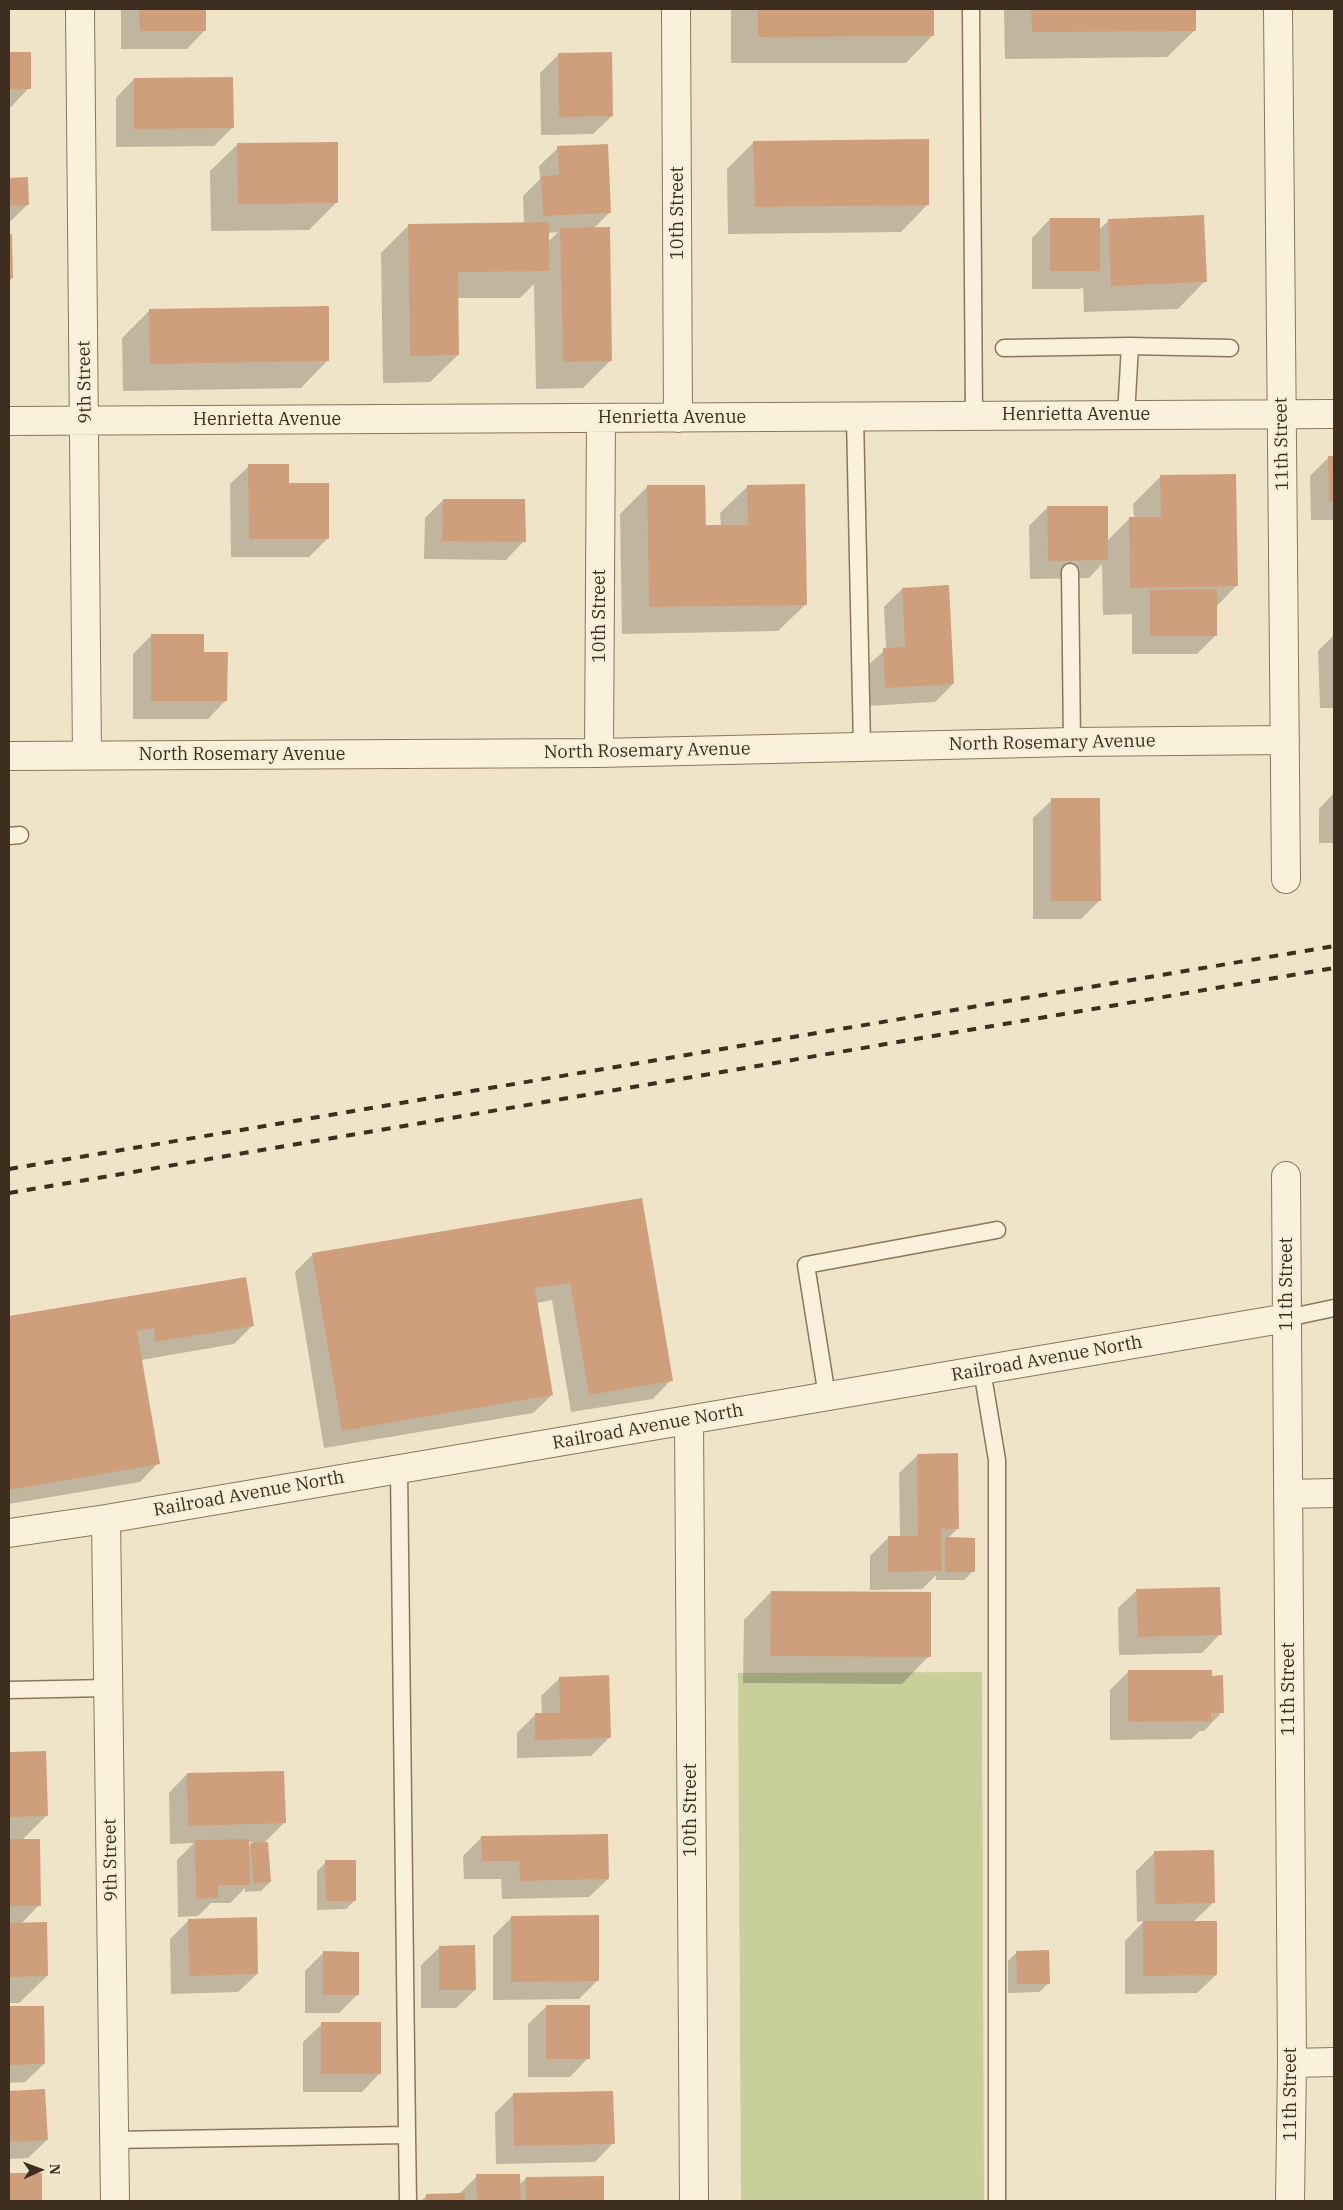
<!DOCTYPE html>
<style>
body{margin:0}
#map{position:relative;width:1343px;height:2210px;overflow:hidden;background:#f0e4c8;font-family:"IBM Plex Serif",serif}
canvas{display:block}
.frame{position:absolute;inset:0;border:10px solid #3d2e20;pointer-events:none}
.north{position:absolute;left:15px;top:2145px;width:50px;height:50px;-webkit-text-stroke:4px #f7eed8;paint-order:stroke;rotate:88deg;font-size:14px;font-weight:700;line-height:20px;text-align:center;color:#3d2e20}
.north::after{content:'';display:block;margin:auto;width:18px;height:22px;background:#3d2e20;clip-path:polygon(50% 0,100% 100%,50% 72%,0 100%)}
</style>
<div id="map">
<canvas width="1343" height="2210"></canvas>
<div class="frame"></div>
<div class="north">N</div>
</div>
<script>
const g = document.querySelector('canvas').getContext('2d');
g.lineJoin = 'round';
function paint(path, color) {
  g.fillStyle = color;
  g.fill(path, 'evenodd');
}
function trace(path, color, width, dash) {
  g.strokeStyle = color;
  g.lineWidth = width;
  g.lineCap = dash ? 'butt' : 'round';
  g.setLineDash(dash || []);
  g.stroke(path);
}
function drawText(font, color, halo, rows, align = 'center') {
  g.font = font + ' "IBM Plex Serif",serif';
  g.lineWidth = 5;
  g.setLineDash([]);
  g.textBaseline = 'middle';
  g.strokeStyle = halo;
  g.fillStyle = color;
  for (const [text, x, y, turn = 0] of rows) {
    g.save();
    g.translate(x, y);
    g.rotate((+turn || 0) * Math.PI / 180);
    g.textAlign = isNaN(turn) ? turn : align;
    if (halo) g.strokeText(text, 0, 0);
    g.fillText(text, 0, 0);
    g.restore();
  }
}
const green = new Path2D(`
 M 982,1672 L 984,2201 L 741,2201 L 738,1673 Z`);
const shadow = new Path2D(`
 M 121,9 L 205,9 L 205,30 L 187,49 L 121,49 Z
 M 731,9 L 933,9 L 933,35 L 906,63 L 731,63 Z
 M 1004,9 L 1194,9 L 1195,30 L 1167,57 L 1005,59 Z
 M 9,53 L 29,53 L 29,88 L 11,107 L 9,107 Z
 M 559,54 L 612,116 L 593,134 L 541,135 L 540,73 Z
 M 134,79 L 232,128 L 214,146 L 116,147 L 116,98 Z
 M 754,142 L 928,204 L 901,232 L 728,234 L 727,169 Z
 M 238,144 L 337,202 L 309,230 L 211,231 L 210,171 Z
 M 558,148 L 610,212 L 594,228 L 611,360 L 583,388 L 536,389 L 534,284 L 520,298 L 457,298 L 458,355 L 430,382 L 383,383 L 381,253 L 409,225 L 524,224 L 523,196 L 540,179 L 539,166 ZM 558,232 L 548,242 L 548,233 Z
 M 9,179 L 27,179 L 27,205 L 9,223 Z
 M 1050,219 L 1099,230 L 1109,220 L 1205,281 L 1178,309 L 1084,312 L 1083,287 L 1080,289 L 1032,289 L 1032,238 Z
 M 9,235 L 11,235 L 12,278 L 9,281 Z
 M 149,311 L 328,360 L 301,388 L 123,391 L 122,338 Z
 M 1329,457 L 1334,457 L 1334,520 L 1311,520 L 1310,476 Z
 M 249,466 L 287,484 L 328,538 L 309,557 L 231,557 L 230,484 Z
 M 1161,476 L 1237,585 L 1216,607 L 1216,635 L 1197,654 L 1132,654 L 1132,614 L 1103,615 L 1102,564 L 1089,578 L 1030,579 L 1029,526 L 1047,508 L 1107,541 L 1129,519 L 1134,518 L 1133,504 Z
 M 748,486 L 806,604 L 778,631 L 622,634 L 620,514 L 647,487 L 705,527 L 721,526 L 720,513 Z
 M 443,500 L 524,541 L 506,560 L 424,559 L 425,518 Z
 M 902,589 L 953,684 L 935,702 L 867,706 L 865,668 L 886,649 L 884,607 Z
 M 152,635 L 203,653 L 226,700 L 208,719 L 133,719 L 133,654 Z
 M 1334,635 L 1334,708 L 1320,708 L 1318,651 Z
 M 1334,793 L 1334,843 L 1319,843 L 1319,809 Z
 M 1052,800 L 1100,900 L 1081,919 L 1033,919 L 1033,818 Z
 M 641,1200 L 671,1380 L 653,1399 L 571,1412 L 552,1300 L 537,1303 L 552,1395 L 533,1413 L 324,1448 L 295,1272 L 313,1254 Z
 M 245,1278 L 253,1325 L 234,1344 L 141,1360 L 158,1463 L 140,1482 L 9,1504 L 9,1317 Z
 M 918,1455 L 958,1528 L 947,1539 L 973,1571 L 964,1580 L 936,1580 L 936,1575 L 922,1589 L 870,1590 L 870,1556 L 889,1537 L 900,1537 L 899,1473 Z
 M 1137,1590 L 1220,1634 L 1202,1653 L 1119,1655 L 1118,1608 Z
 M 771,1592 L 929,1656 L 902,1684 L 743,1683 L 744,1620 Z
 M 1128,1672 L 1222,1712 L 1204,1731 L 1200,1731 L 1191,1739 L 1110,1740 L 1110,1690 Z
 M 560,1678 L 609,1738 L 591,1756 L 517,1758 L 517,1733 L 536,1714 L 542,1714 L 541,1696 Z
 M 9,1753 L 45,1753 L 47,1815 L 22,1840 L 39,1905 L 21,1924 L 47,1976 L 19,2003 L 9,2003 Z
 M 187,1774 L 284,1823 L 264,1843 L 270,1882 L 261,1891 L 245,1892 L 245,1888 L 230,1903 L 211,1903 L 198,1916 L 178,1917 L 177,1860 L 194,1843 L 170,1844 L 169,1793 ZM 248,1842 L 253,1842 L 248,1847 Z
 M 482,1837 L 608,1879 L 589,1897 L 502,1899 L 501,1879 L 464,1879 L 463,1856 Z
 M 1155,1852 L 1214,1902 L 1193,1922 L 1216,1975 L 1197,1993 L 1125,1994 L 1125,1941 L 1144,1921 L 1137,1922 L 1136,1871 Z
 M 326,1862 L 355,1900 L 346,1909 L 317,1910 L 317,1871 Z
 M 512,1917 L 598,1980 L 579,1999 L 493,2000 L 493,1936 Z
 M 188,1921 L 257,1974 L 238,1992 L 171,1994 L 170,1939 Z
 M 440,1947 L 475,1990 L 456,2008 L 421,2008 L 421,1965 Z
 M 324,1952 L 357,1995 L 339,2013 L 305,2013 L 305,1971 Z
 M 1017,1952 L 1049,1983 L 1039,1992 L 1008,1993 L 1008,1961 Z
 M 547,2006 L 588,2058 L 570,2077 L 528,2077 L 528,2024 Z
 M 9,2007 L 43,2007 L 44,2064 L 25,2082 L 9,2083 Z
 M 322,2024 L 380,2073 L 362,2092 L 303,2092 L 303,2042 Z
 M 44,2090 L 47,2140 L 28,2158 L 9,2159 L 9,2092 Z
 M 513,2095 L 613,2143 L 595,2162 L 496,2164 L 495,2113 Z
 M 9,2174 L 41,2174 L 41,2201 L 9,2201 Z
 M 477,2176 L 519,2185 L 526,2178 L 602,2177 L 603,2201 L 421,2201 L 427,2195 L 458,2195 Z`);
const building = new Path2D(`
 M 139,9 L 206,9 L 206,31 L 140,31 Z
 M 758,9 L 934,9 L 934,36 L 758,37 Z
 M 1031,9 L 1196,9 L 1196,31 L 1032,32 Z
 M 9,52 L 31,52 L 31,89 L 9,89 Z
 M 612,52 L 613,116 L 559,117 L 558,53 Z
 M 233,77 L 234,128 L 134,129 L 134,78 Z
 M 929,139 L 929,205 L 755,207 L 753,141 Z
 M 338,142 L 338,203 L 238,204 L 237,143 Z
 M 608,144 L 611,213 L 543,216 L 541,176 L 559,175 L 557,146 Z
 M 28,177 L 29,205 L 9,206 L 9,178 Z
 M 1204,215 L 1207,282 L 1111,286 L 1108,219 Z
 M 1050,218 L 1100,218 L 1100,271 L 1050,271 Z
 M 549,222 L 549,271 L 458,272 L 459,355 L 410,356 L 408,224 Z
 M 610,227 L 612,361 L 563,362 L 560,228 Z
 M 9,234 L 12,234 L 13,278 L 9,279 Z
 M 329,306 L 329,361 L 150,364 L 149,309 Z
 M 1328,456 L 1334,456 L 1334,502 L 1329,502 Z
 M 248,464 L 289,464 L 289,483 L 329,483 L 329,539 L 249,539 Z
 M 1236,474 L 1238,586 L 1130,588 L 1129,517 L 1161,517 L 1160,475 Z
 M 805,484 L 807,605 L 649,607 L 647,485 L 705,485 L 706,525 L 748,525 L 747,485 Z
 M 443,499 L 525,499 L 526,542 L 442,541 Z
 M 1047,506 L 1108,506 L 1108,560 L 1048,561 Z
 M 949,585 L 954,684 L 885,688 L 883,648 L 905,647 L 902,588 Z
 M 1217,589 L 1217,636 L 1150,636 L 1150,590 Z
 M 151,634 L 204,634 L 204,652 L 228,652 L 227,701 L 151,701 Z
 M 1051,798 L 1100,798 L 1101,901 L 1051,901 Z
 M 642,1198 L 673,1381 L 589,1395 L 570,1283 L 535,1288 L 553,1395 L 342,1431 L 312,1253 Z
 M 246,1277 L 254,1326 L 155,1342 L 154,1328 L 137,1331 L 160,1464 L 9,1490 L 9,1316 Z
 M 958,1453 L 959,1529 L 941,1529 L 942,1571 L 888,1572 L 888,1536 L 918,1536 L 917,1454 Z
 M 945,1537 L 975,1538 L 975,1572 L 945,1572 Z
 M 1220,1587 L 1222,1635 L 1138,1637 L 1136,1589 Z
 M 771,1591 L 931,1592 L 931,1657 L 770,1656 Z
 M 1128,1670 L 1212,1670 L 1212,1676 L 1223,1675 L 1224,1713 L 1211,1713 L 1211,1721 L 1128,1722 Z
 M 609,1675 L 611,1738 L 535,1740 L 535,1713 L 560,1713 L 559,1677 Z
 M 46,1751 L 48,1816 L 9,1817 L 9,1752 Z
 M 284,1771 L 286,1823 L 188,1826 L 187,1773 Z
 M 608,1834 L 609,1879 L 520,1881 L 519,1861 L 482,1861 L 481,1836 Z
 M 9,1839 L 40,1839 L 41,1906 L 9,1906 Z
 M 249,1839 L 250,1885 L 218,1885 L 218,1898 L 196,1899 L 195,1840 Z
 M 268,1842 L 271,1882 L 254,1884 L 250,1843 Z
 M 1214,1850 L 1215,1903 L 1155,1904 L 1154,1851 Z
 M 325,1860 L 356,1860 L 356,1901 L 326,1901 Z
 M 599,1915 L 599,1981 L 511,1982 L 511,1916 Z
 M 257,1917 L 258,1974 L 189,1976 L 188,1919 Z
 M 1143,1921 L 1217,1921 L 1217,1975 L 1143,1976 Z
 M 47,1922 L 48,1976 L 9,1977 L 9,1923 Z
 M 475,1945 L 476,1990 L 439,1990 L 439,1946 Z
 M 1049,1950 L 1050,1984 L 1017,1984 L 1016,1951 Z
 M 323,1951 L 359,1952 L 359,1995 L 323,1995 Z
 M 546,2005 L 590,2005 L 590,2059 L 546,2059 Z
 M 9,2006 L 44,2006 L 45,2064 L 9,2065 Z
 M 321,2022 L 381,2022 L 381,2074 L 321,2074 Z
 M 45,2089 L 48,2140 L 9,2142 L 9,2091 Z
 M 613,2091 L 615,2144 L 514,2146 L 513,2093 Z
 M 9,2173 L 42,2173 L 42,2201 L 9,2201 Z
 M 476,2174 L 520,2174 L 521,2201 L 477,2201 Z
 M 604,2176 L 604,2201 L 526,2201 L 526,2177 Z
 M 465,2193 L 465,2201 L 426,2201 L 426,2194 Z`);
const service = new Path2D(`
 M 971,9 L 974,416
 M 1004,348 L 1130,346
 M 1126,415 L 1130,346 L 1230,348
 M 855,417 L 862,747
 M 1070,572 L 1072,742
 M 9,836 L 20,835
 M 1287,1318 L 1334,1308
 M 982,1370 L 997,1460 L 997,2201
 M 827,1396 L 806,1265 L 997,1230
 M 9,1690 L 108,1688
 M 407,2135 L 408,2201
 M 114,2140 L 407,2135 L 399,1469`);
const minor = new Path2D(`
 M 80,9 L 87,755
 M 676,9 L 678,418
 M 1278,9 L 1286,879
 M 9,421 L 1334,414
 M 599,753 L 601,418
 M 9,756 L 599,753 L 1072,742 L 1285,740
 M 1286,1176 L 1292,2063 L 1290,2201
 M 689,1420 L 694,2201
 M 1288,1494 L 1334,1493
 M 106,1519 L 115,2201
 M 9,1533 L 106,1519 L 1287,1318
 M 1292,2063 L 1334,2062`);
const rail = new Path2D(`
 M 9,1169 L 1334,946
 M 9,1193 L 1334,968`);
const streetNames = [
 ["10th Street",678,213,-90],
 ["9th Street",85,382,-91],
 ["Henrietta Avenue",1076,415],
 ["Henrietta Avenue",672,418],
 ["Henrietta Avenue",267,420],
 ["11th Street",1282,444,-91],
 ["10th Street",600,616,-90],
 ["North Rosemary Avenue",1052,743,-1],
 ["North Rosemary Avenue",647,751,-1],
 ["North Rosemary Avenue",242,755],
 ["11th Street",1287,1284,-90],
 ["Railroad Avenue North",1047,1359,-10],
 ["Railroad Avenue North",648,1427,-10],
 ["Railroad Avenue North",249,1494,-10],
 ["11th Street",1289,1689,-90],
 ["10th Street",691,1810,-90],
 ["9th Street",111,1860,-91],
 ["11th Street",1291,2094,-90]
];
paint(green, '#c9cf9b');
paint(shadow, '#0003');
paint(building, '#cf9f7d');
trace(service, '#8d765c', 19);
trace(minor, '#8d765c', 30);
trace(service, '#faf1dc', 16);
trace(minor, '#faf1dc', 28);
trace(rail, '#3d2e20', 4, [9, 9]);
drawText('18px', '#3d2e20', '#f7eed8', streetNames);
</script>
